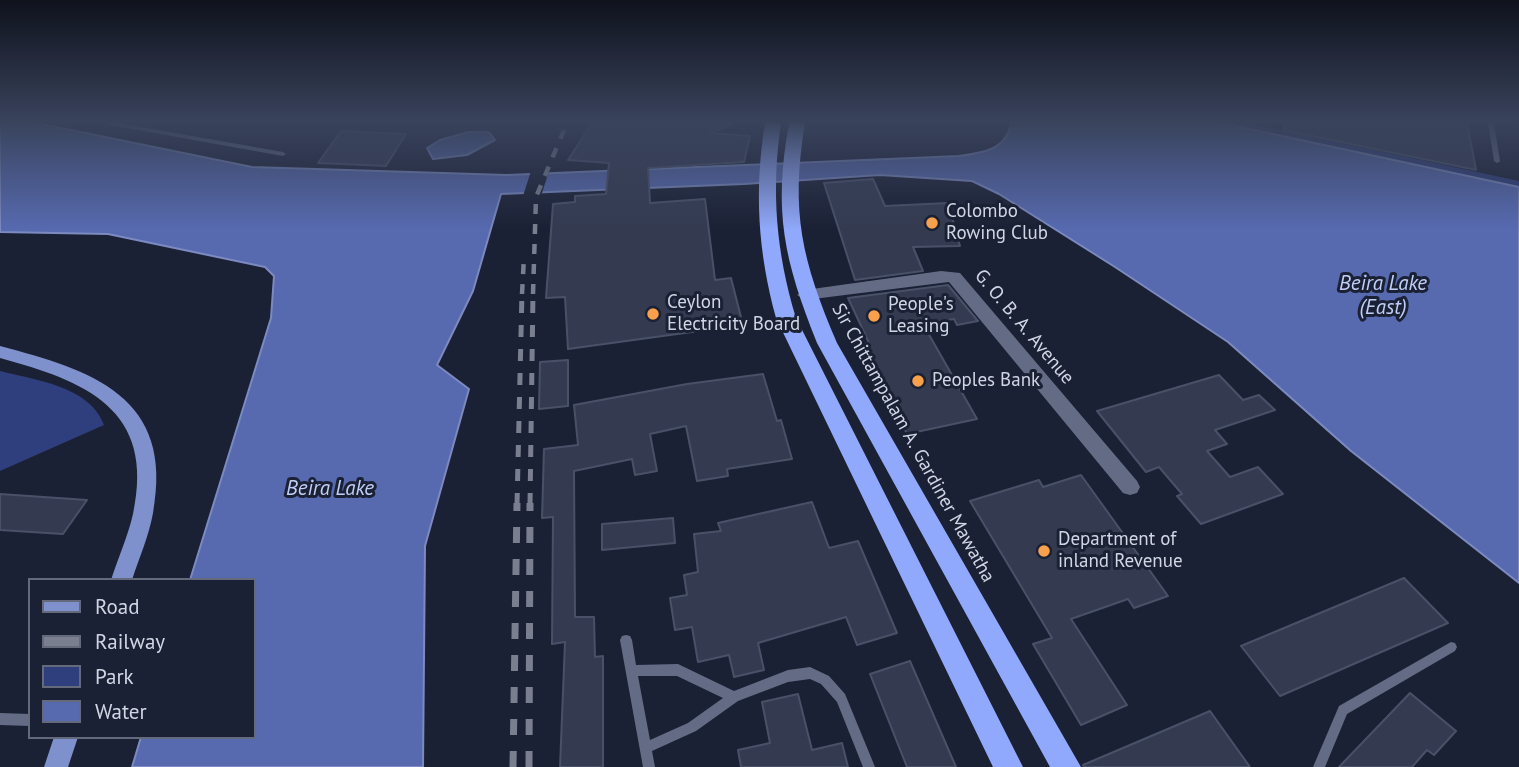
<!DOCTYPE html>
<style>
body{margin:0}
#map{position:relative;width:1519px;height:767px;overflow:hidden;background:#1b2135;font-family:"PT Sans",sans-serif}
canvas{display:block}
.legend{position:absolute;left:28px;top:578px;width:228px;height:161px;box-sizing:border-box;background:#1b2135;border:2px solid #64697b;margin:0;padding:9px 12px;list-style:none;font-size:21px;color:#d1d6e4}
.legend li{display:flex;align-items:center;gap:14px;height:35px}
.legend b{width:35px;border:2px solid #64697b}
</style>
<div id="map">
<canvas width="1519" height="767"></canvas>
<ul class="legend">
<li><b style="height:9px;background:#7f91cc"></b>Road</li>
<li><b style="height:9px;background:#797f8f"></b>Railway</li>
<li><b style="height:19px;background:#2f3e7c"></b>Park</li>
<li><b style="height:19px;background:#576ab0"></b>Water</li>
</ul>
</div>
<script>
const g = document.querySelector('canvas').getContext('2d');
g.lineJoin = 'round';
function paint(path, color) {
  g.fillStyle = color;
  g.fill(path, 'evenodd');
}
function trace(path, color, width, dash) {
  g.strokeStyle = color;
  g.lineWidth = width;
  g.lineCap = dash ? 'butt' : 'round';
  g.setLineDash(dash || []);
  g.stroke(path);
}
function drawText(font, color, halo, rows, align = 'center') {
  g.font = font + ' "PT Sans",sans-serif';
  g.lineWidth = 6;
  g.setLineDash([]);
  g.textBaseline = 'middle';
  g.strokeStyle = halo;
  g.fillStyle = color;
  for (const [text, x, y, turn = 0] of rows) {
    g.save();
    g.translate(x, y);
    g.rotate((+turn || 0) * Math.PI / 180);
    g.textAlign = isNaN(turn) ? turn : align;
    if (halo) g.strokeText(text, 0, 0);
    g.fillText(text, 0, 0);
    g.restore();
  }
}
const green = new Path2D(`
 M 1222,123 L 1247,123 L 1519,181 L 1519,187 Z
 M 0,371 C 35,380 90,386 104,425 L 0,471 Z`);
const water = new Path2D(`
 M 0,123 L 37,123 L 252,167 L 507,175 L 959,156 C 983,153 1006,150 1011,123 L 1222,123 L 1519,187 L 1519,583 L 1351,451 L 1228,342 L 1115,267 L 999,194 L 972,181 L 880,175 L 744,184 L 501,194 L 473,291 L 437,365 L 469,389 L 425,546 L 423,767 L 132,767 L 141,737 L 254,737 L 254,580 L 190,580 L 271,318 L 274,276 L 265,267 L 108,234 L 0,232 Z
 M 468,132 L 489,132 L 495,140 L 467,155 L 433,159 L 427,148 L 440,140 Z`);
const pier = new Path2D(`
 M 531,171 L 549,171 L 541,196 L 523,196 Z`);
const building = new Path2D(`
 M 592,123 L 734,123 L 711,133 L 750,136 L 744,162 L 648,168 L 650,203 L 705,199 L 715,280 L 731,278 L 743,325 L 568,349 L 565,297 L 546,298 L 553,204 L 575,202 L 575,196 L 606,194 L 609,163 L 568,160 Z
 M 1284,123 L 1467,123 L 1476,170 L 1283,130 Z
 M 341,131 L 406,134 L 386,166 L 318,163 Z
 M 873,179 L 885,206 L 948,203 L 960,246 L 913,247 L 923,271 L 855,280 L 824,183 Z
 M 948,285 L 978,321 L 957,325 L 954,319 L 923,324 L 977,419 L 907,434 L 862,344 L 869,343 L 848,298 Z
 M 568,360 L 568,406 L 539,409 L 540,362 Z
 M 763,374 L 777,421 L 781,420 L 792,459 L 727,469 L 728,476 L 697,481 L 686,426 L 650,434 L 657,471 L 635,475 L 632,459 L 574,471 L 575,617 L 594,617 L 595,657 L 603,656 L 603,767 L 560,767 L 565,642 L 552,644 L 553,517 L 542,518 L 544,449 L 578,445 L 574,405 L 687,384 Z
 M 1219,375 L 1243,400 L 1259,395 L 1275,410 L 1215,430 L 1227,444 L 1207,451 L 1230,477 L 1258,467 L 1283,494 L 1201,524 L 1177,496 L 1182,494 L 1159,467 L 1146,472 L 1097,411 Z
 M 1081,475 L 1168,596 L 1134,608 L 1128,599 L 1071,619 L 1127,705 L 1081,725 L 1033,644 L 1052,638 L 970,501 L 1039,480 L 1043,487 Z
 M 0,494 L 87,500 L 63,534 L 0,530 Z
 M 812,502 L 829,548 L 858,541 L 897,633 L 857,645 L 846,617 L 758,643 L 764,670 L 734,677 L 729,655 L 698,662 L 692,627 L 675,630 L 670,598 L 687,595 L 684,575 L 698,572 L 694,534 L 721,531 L 718,523 Z
 M 673,518 L 675,543 L 602,550 L 602,524 Z
 M 1404,578 L 1448,623 L 1280,696 L 1241,646 Z
 M 910,661 L 956,767 L 907,767 L 870,674 Z
 M 1410,693 L 1456,731 L 1434,755 L 1427,750 L 1412,767 L 1339,767 Z
 M 798,694 L 812,750 L 842,743 L 848,767 L 741,767 L 738,750 L 770,743 L 762,702 Z
 M 1210,711 L 1250,767 L 1084,767 L 1083,765 Z`);
const lane = new Path2D(`
 M 107,123 L 119,123 L 283,152 L 286,154 L 283,156 L 110,125 Z
 M 1488,123 L 1494,123 L 1500,161 L 1499,162 L 1497,163 L 1494,161 Z
 M 626,635 L 630,636 L 632,640 L 636,665 L 678,664 L 734,691 L 788,670 L 810,667 L 829,676 L 845,694 L 875,767 L 863,767 L 837,702 L 821,684 L 810,679 L 788,682 L 738,701 L 696,731 L 652,751 L 655,767 L 643,767 L 620,640 L 622,636 ZM 638,676 L 677,676 L 723,698 L 688,723 L 650,740 Z
 M 1451,642 L 1455,643 L 1457,647 L 1455,651 L 1347,714 L 1325,767 L 1313,767 L 1339,706 Z
 M 0,713 L 30,714 L 30,726 L 0,725 Z`);
const street = new Path2D(`
 M 941,271 L 960,273 L 1137,481 L 1140,487 L 1137,493 L 1130,495 L 1123,493 L 949,282 L 805,300 L 797,295 L 805,290 Z`);
const primary = new Path2D(`
 M 0,346 C 91,370 175,396 153,513 C 149,536 139,558 132,580 L 111,580 C 118,558 128,536 133,514 C 156,409 85,381 0,358 Z
 M 54,737 L 78,737 L 68,767 L 44,767 Z`);
const highway = new Path2D(`
 M 765,123 L 781,123 C 771,191 776,252 796,318 L 1023,767 L 993,767 L 776,318 C 758,252 754,191 765,123 Z
 M 789,123 L 805,123 C 790,212 802,261 837,343 L 1081,767 L 1050,767 L 817,343 C 784,260 773,212 789,123 Z`);
const railFar2 = new Path2D(`
 M 522,294 L 524,257
 M 533,294 L 536,197 L 567,123`);
const railFar1 = new Path2D(`
 M 517,505 L 522,292
 M 530,505 L 533,292`);
const rail = new Path2D(`
 M 513,767 L 517,503
 M 529,767 L 530,503`);
const markers = [
 [932,223,7,"#f9a04d"],
 [653,314,7,"#f9a04d"],
 [874,316,7,"#f9a04d"],
 [918,381,7,"#f9a04d"],
 [1044,551,7,"#f9a04d"]
];
const poiNames = [
 ["Colombo",946,212],
 ["Rowing Club",946,234],
 ["Ceylon",667,303],
 ["Electricity Board",667,325],
 ["People's",888,305],
 ["Leasing",888,327],
 ["Peoples Bank",932,381],
 ["Department of",1058,540],
 ["inland Revenue",1058,562]
];
const streetNames = [
 ["G. O. B. A. Avenue",1024,327,50],
 ["Sir Chittampalam A. Gardiner Mawatha",913,443,61]
];
const waterNames = [
 ["Beira Lake",1383,284],
 ["(East)",1383,308],
 ["Beira Lake",330,489]
];
paint(green, '#2f3e7c');
paint(water, '#576ab0');
trace(water, '#7c8ac0', 2);
paint(pier, '#1b2135');
paint(building, '#343b51');
trace(building, '#495168', 2);
paint(lane, '#646c85');
paint(street, '#646c85');
paint(primary, '#7f91cc');
paint(highway, '#91a9fc');
trace(railFar2, '#797f8f', 4.5, [10, 10]);
trace(railFar1, '#797f8f', 5, [12, 12]);
trace(rail, '#797f8f', 7, [16, 16]);
const sky = g.createLinearGradient(0, 0, 0, 230);
sky.addColorStop(0, '#0f121d');
sky.addColorStop(0.53, '#39435c');
sky.addColorStop(1, '#39435c00');
g.fillStyle = sky;
g.fillRect(0, 0, 1519, 230);
for (const [x, y, r, color] of markers) {
  const dot = new Path2D();
  dot.arc(x, y, r, 0, 2 * Math.PI);
  g.fillStyle = color;
  g.fill(dot);
  trace(dot, '#1b2135', 2.5);
}
drawText('19px', '#d1d6e4', '#1b2135', poiNames, 'left');
drawText('19px', '#d1d6e4', '#1b2135', streetNames);
drawText('italic 21px', '#c0cef5', '#1b2135', waterNames);
</script>
